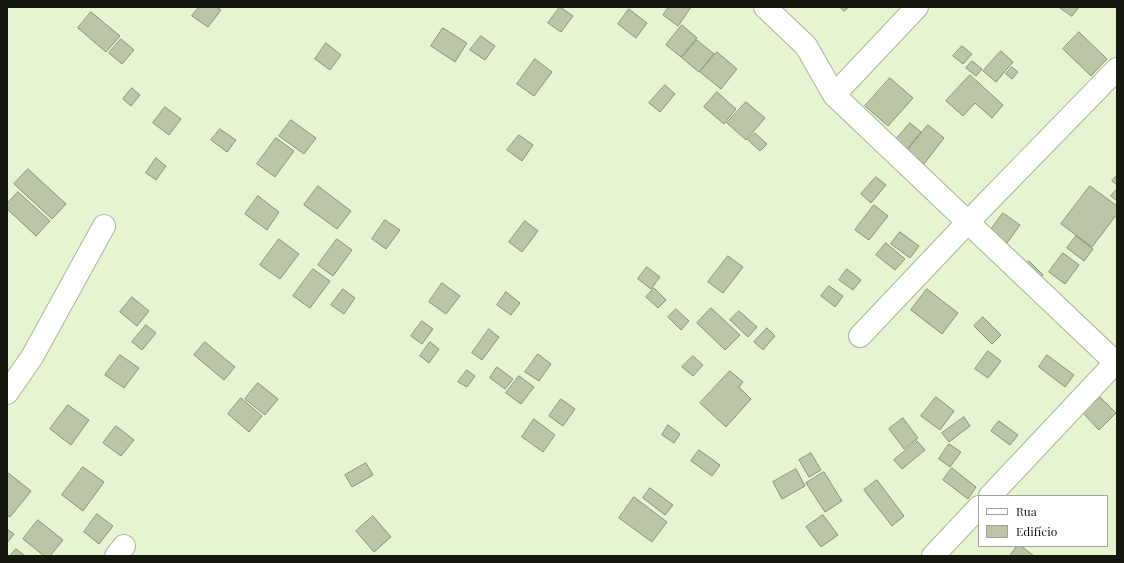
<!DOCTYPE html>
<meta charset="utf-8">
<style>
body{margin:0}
#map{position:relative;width:1124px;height:563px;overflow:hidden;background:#e7f4d2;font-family:"Playfair Display",serif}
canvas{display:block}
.frame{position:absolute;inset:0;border:8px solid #15190d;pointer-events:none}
.legend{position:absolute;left:978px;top:495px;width:130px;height:52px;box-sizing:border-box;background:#fff;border:1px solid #a1a39e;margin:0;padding:5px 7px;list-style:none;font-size:12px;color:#15190d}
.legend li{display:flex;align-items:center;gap:8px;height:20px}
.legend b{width:20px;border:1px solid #a1a39e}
</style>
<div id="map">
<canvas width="1124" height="563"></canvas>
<div class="frame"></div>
<ul class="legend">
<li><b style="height:5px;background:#fff"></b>Rua</li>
<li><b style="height:11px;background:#bac6a6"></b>Edifício</li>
</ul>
</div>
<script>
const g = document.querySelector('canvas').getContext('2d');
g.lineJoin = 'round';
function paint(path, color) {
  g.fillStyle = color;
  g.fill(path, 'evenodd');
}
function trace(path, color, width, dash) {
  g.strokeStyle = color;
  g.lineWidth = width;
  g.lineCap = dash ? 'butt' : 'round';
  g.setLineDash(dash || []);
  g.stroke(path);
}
const building = new Path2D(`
 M 199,7 L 216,7 L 221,10 L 208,27 L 192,16 Z
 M 560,7 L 573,16 L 561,32 L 548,23 Z
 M 669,7 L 691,7 L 678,26 L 663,15 Z
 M 840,7 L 849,7 L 844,11 Z
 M 1059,7 L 1079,7 L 1072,16 Z
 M 629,9 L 647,23 L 636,38 L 618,24 Z
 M 91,12 L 120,36 L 106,52 L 78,28 Z
 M 682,25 L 697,38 L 681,57 L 666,45 Z
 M 443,28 L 467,43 L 455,62 L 431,46 Z
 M 1079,32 L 1107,59 L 1091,76 L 1063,49 Z
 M 481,36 L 495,46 L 485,60 L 470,50 Z
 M 121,39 L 134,50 L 122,64 L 109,53 Z
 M 697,40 L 714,54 L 699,72 L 682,58 Z
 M 326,43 L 341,55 L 330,70 L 315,59 Z
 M 962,46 L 972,54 L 963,64 L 953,56 Z
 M 1001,51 L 1013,62 L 996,82 L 983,71 Z
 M 717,52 L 737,69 L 721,89 L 700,72 Z
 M 535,59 L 552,72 L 534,96 L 517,84 Z
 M 972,61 L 982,69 L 976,76 L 966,68 Z
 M 1012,67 L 1018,72 L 1012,79 L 1006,74 Z
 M 970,75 L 1003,105 L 992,118 L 975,103 L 963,116 L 946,101 Z
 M 890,78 L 913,98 L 888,126 L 865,106 Z
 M 665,85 L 675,94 L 660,112 L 649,103 Z
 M 132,88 L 140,95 L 131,106 L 123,99 Z
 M 717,92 L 736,109 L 724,124 L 704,107 Z
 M 746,102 L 765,118 L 746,140 L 727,123 Z
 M 165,107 L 181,119 L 169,135 L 153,123 Z
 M 291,120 L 316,138 L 304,154 L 279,136 Z
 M 910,123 L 921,132 L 903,154 L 892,144 Z
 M 928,125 L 944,138 L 924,164 L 908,150 Z
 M 220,129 L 236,140 L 227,152 L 211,140 Z
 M 755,133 L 767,144 L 760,151 L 748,140 Z
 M 519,135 L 533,145 L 522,161 L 507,150 Z
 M 276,138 L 294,151 L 275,177 L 257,164 Z
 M 156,158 L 166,166 L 156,180 L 146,173 Z
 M 28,169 L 66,204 L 52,219 L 14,184 Z
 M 1117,175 L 1117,185 L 1112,181 Z
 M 876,177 L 886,185 L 871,203 L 861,194 Z
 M 318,186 L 351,211 L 337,229 L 304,205 Z
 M 1090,186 L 1117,206 L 1117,214 L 1092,247 L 1061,224 Z
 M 1117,189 L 1117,201 L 1111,196 Z
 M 18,192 L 50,221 L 36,236 L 7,209 L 7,204 Z
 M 258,196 L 279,212 L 267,230 L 245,214 Z
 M 874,205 L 888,216 L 869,240 L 855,230 Z
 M 1003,213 L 1020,225 L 1007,243 L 990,231 Z
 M 385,220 L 400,230 L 386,249 L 372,239 Z
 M 525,221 L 538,231 L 522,252 L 509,242 Z
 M 900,232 L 919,246 L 910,258 L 891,244 Z
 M 1076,236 L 1093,249 L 1084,261 L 1067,248 Z
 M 279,239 L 299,254 L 280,279 L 260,265 Z
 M 337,239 L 352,250 L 333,276 L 318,265 Z
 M 886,243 L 905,259 L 895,270 L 876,255 Z
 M 1063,253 L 1079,265 L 1065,284 L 1049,272 Z
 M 728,256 L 743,267 L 723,293 L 708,282 Z
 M 1029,261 L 1043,275 L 1033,284 L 1019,270 Z
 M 647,267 L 660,277 L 651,289 L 638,279 Z
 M 313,269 L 330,281 L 310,308 L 293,296 Z
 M 847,269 L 861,280 L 853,290 L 839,280 Z
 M 442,283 L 460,296 L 446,314 L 429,302 Z
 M 829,286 L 843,296 L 835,307 L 821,296 Z
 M 654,288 L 666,300 L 658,308 L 646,297 Z
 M 343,289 L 355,298 L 344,314 L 331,305 Z
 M 927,289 L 958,313 L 942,334 L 911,310 Z
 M 506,292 L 520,303 L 511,315 L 497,305 Z
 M 132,297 L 149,311 L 137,326 L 120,312 Z
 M 711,308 L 740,335 L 725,350 L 697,323 Z
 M 676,309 L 689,321 L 681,330 L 668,317 Z
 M 739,311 L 757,327 L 748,337 L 730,320 Z
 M 983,317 L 1001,335 L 992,344 L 974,326 Z
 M 422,321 L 433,329 L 422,344 L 411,336 Z
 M 146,325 L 156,333 L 142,350 L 132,342 Z
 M 767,328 L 775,336 L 763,350 L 754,342 Z
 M 489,329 L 499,337 L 482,360 L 472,353 Z
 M 205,342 L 235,367 L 224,380 L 194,355 Z
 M 430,342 L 439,349 L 429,363 L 420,356 Z
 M 988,351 L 1001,361 L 988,378 L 975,369 Z
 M 538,354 L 551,364 L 539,381 L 525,372 Z
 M 120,355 L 139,368 L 124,388 L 105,375 Z
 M 1047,355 L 1074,375 L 1065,387 L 1039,367 Z
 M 693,356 L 703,365 L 693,376 L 682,367 Z
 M 497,367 L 513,379 L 505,389 L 490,378 Z
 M 467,370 L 475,376 L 467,387 L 458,382 Z
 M 730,371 L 743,382 L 739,387 L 751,399 L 726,427 L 700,403 Z
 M 519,376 L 534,387 L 521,404 L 506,393 Z
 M 258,383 L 278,399 L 265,415 L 245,399 Z
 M 936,397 L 954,411 L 940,430 L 921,416 Z
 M 1100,397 L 1116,413 L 1099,430 L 1083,413 Z
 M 241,398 L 262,416 L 249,432 L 228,414 Z
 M 561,399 L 575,409 L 563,426 L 549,416 Z
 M 68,405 L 89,420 L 71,445 L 50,429 Z
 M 964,417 L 970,426 L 949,442 L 942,433 Z
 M 903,418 L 918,438 L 904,449 L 889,429 Z
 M 534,419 L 555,435 L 543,452 L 522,437 Z
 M 999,421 L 1018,435 L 1010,445 L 991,431 Z
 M 668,425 L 680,434 L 674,443 L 662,435 Z
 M 116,426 L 134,440 L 121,456 L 103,443 Z
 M 917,441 L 925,450 L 902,469 L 894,460 Z
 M 949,444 L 961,452 L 950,467 L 939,459 Z
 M 699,450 L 720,465 L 712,476 L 691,461 Z
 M 811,453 L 821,470 L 809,477 L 799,460 Z
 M 366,463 L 373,475 L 352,487 L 345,475 Z
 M 83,467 L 104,482 L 83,511 L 62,495 Z
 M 952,468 L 976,487 L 968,499 L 943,480 Z
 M 796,469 L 805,486 L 782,499 L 773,482 Z
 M 7,472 L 31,491 L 10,517 L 7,515 Z
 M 824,472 L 842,501 L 825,512 L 806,483 Z
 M 877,480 L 904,516 L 892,526 L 864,490 Z
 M 650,488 L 673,505 L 665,515 L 643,498 Z
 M 634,497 L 667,522 L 652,542 L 619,518 Z
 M 97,514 L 113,526 L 99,544 L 84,532 Z
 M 823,515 L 838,535 L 821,547 L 806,527 Z
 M 373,516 L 391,537 L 374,552 L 356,531 Z
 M 38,520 L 63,540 L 50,556 L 44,556 L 23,539 Z
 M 7,529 L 14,534 L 7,543 Z
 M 1017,546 L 1021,546 L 1034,556 L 1010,556 Z
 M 16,549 L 25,556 L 10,556 Z`);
const minor = new Path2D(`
 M 765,7 L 806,46 L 834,95 L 1117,364
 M 834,95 L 917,7
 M 860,336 L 968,222 L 1117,69
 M 7,393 L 32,357 L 104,226
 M 990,496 L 1117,361
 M 116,556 L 124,546
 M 933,556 L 979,507`);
paint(building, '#bac6a6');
trace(building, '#899576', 1);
trace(minor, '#abb797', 24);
trace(minor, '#fff', 22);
</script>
